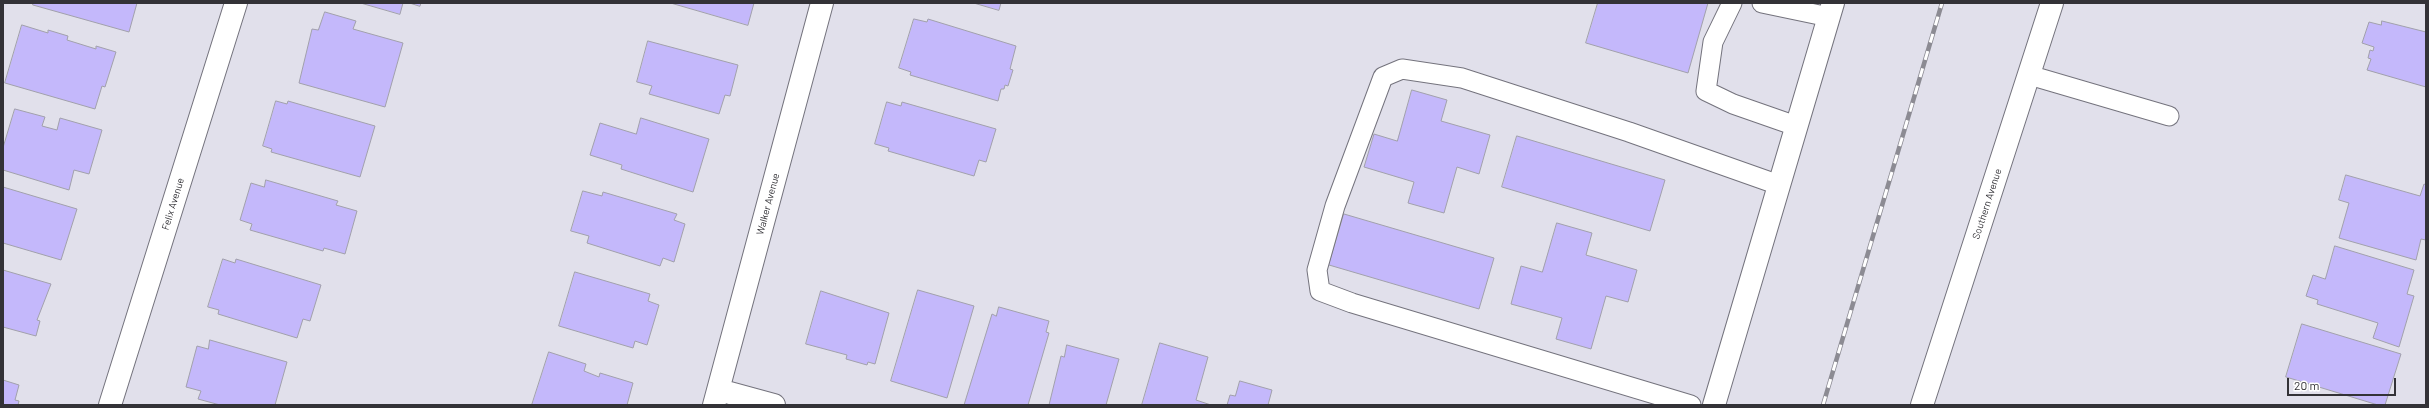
<!DOCTYPE html>
<style>
body{margin:0}
#map{position:relative;width:2429px;height:408px;overflow:hidden;background:#e1e0eb;font-family:Barlow,sans-serif}
canvas{display:block}
.frame{position:absolute;inset:0;border:4px solid #333237;pointer-events:none}
.scale{position:absolute;left:2287px;top:378px;width:109px;height:18px;box-sizing:border-box;border:2px solid #333237;border-top:0;padding-left:5px;font-size:12px;line-height:14px;white-space:nowrap;color:#333237;-webkit-text-stroke:3px #fff;paint-order:stroke}
</style>
<div id="map">
<canvas width="2429" height="408"></canvas>
<div class="frame"></div>
<div class="scale">20 m</div>
</div>
<script>
const g = document.querySelector('canvas').getContext('2d');
g.lineJoin = 'round';
function paint(path, color) {
  g.fillStyle = color;
  g.fill(path, 'evenodd');
}
function trace(path, color, width, dash) {
  g.strokeStyle = color;
  g.lineWidth = width;
  g.lineCap = dash ? 'butt' : 'round';
  g.setLineDash(dash || []);
  g.stroke(path);
}
function drawText(font, color, halo, rows, align = 'center') {
  g.font = font + ' Barlow,sans-serif';
  g.lineWidth = 3.5;
  g.setLineDash([]);
  g.textBaseline = 'middle';
  g.strokeStyle = halo;
  g.fillStyle = color;
  for (const [text, x, y, turn = 0] of rows) {
    g.save();
    g.translate(x, y);
    g.rotate((+turn || 0) * Math.PI / 180);
    g.textAlign = isNaN(turn) ? turn : align;
    if (halo) g.strokeText(text, 0, 0);
    g.fillText(text, 0, 0);
    g.restore();
  }
}
const building = new Path2D(`
 M 33,3 L 137,3 L 129,32 L 33,5 Z
 M 361,3 L 403,3 L 400,14 Z
 M 410,3 L 421,3 L 420,6 Z
 M 671,3 L 754,3 L 748,25 Z
 M 974,3 L 1001,3 L 999,10 Z
 M 1598,3 L 1708,3 L 1688,73 L 1586,43 Z
 M 325,12 L 356,21 L 353,29 L 403,43 L 385,107 L 299,83 L 312,29 L 318,30 Z
 M 914,19 L 927,22 L 928,19 L 1016,46 L 1010,69 L 1013,70 L 1008,86 L 1005,85 L 1004,89 L 1001,89 L 998,101 L 910,75 L 911,72 L 899,68 Z
 M 2382,21 L 2426,32 L 2426,87 L 2367,70 L 2371,59 L 2368,58 L 2370,50 L 2373,51 L 2374,47 L 2362,43 L 2369,22 L 2381,25 Z
 M 22,25 L 48,33 L 48,30 L 68,36 L 67,40 L 96,49 L 96,46 L 116,52 L 105,87 L 102,86 L 95,109 L 5,83 Z
 M 648,41 L 738,65 L 730,96 L 725,95 L 719,114 L 649,94 L 652,86 L 637,82 Z
 M 1412,90 L 1447,100 L 1441,121 L 1490,135 L 1479,174 L 1457,167 L 1444,213 L 1408,203 L 1414,182 L 1364,167 L 1374,134 L 1397,141 Z
 M 276,101 L 287,104 L 288,101 L 375,126 L 360,177 L 271,152 L 272,149 L 263,146 Z
 M 887,102 L 901,106 L 902,102 L 996,129 L 986,162 L 979,160 L 974,176 L 888,151 L 889,148 L 875,144 Z
 M 15,109 L 45,117 L 42,126 L 57,130 L 60,118 L 102,130 L 89,174 L 74,170 L 69,190 L 3,170 L 3,148 Z
 M 641,118 L 709,139 L 693,192 L 621,169 L 622,165 L 590,155 L 600,123 L 636,134 Z
 M 1517,136 L 1665,180 L 1650,231 L 1502,187 Z
 M 2346,175 L 2420,196 L 2424,184 L 2426,185 L 2426,240 L 2421,239 L 2416,260 L 2339,238 L 2349,203 L 2339,200 Z
 M 266,180 L 338,201 L 336,205 L 357,211 L 345,254 L 324,248 L 323,251 L 250,230 L 252,224 L 240,220 L 251,183 L 264,187 Z
 M 3,187 L 77,209 L 61,260 L 3,243 Z
 M 583,191 L 602,196 L 603,192 L 677,214 L 674,220 L 685,224 L 674,262 L 663,258 L 660,266 L 587,243 L 589,236 L 571,231 Z
 M 1344,214 L 1494,258 L 1479,309 L 1329,265 Z
 M 1557,223 L 1592,233 L 1586,255 L 1637,270 L 1628,302 L 1606,296 L 1591,349 L 1556,339 L 1562,318 L 1511,304 L 1521,266 L 1542,272 Z
 M 2335,246 L 2414,270 L 2407,294 L 2414,296 L 2399,347 L 2373,338 L 2378,323 L 2317,304 L 2318,300 L 2306,296 L 2313,275 L 2325,279 Z
 M 223,259 L 235,263 L 236,259 L 321,285 L 310,321 L 303,319 L 297,338 L 218,314 L 219,310 L 208,307 Z
 M 3,270 L 51,284 L 37,320 L 40,321 L 36,336 L 3,327 Z
 M 575,272 L 650,294 L 648,301 L 659,305 L 647,345 L 635,341 L 633,348 L 559,326 Z
 M 918,290 L 974,306 L 947,398 L 891,381 Z
 M 821,291 L 889,313 L 875,364 L 868,362 L 867,365 L 846,359 L 847,355 L 806,344 Z
 M 999,307 L 1049,321 L 1046,332 L 1049,333 L 1028,405 L 964,405 L 992,314 L 996,316 Z
 M 2302,324 L 2401,354 L 2385,405 L 2378,405 L 2286,377 Z
 M 210,340 L 287,362 L 275,405 L 220,405 L 198,399 L 201,391 L 186,387 L 197,346 L 208,349 Z
 M 1160,343 L 1208,357 L 1196,400 L 1211,405 L 1142,405 Z
 M 1067,345 L 1119,359 L 1106,405 L 1049,405 L 1061,356 L 1064,357 Z
 M 549,352 L 586,364 L 584,371 L 599,377 L 600,373 L 633,383 L 627,405 L 532,405 Z
 M 3,380 L 19,385 L 15,400 L 19,401 L 18,405 L 3,405 Z
 M 1240,381 L 1272,390 L 1268,405 L 1227,405 L 1230,395 L 1235,396 Z`);
const service = new Path2D(`
 M 1732,3 L 1713,42 L 1706,91 L 1733,104 L 1796,126
 M 1762,3 L 1829,17
 M 2029,75 L 2169,116
 M 1691,405 L 1352,303 L 1320,291 L 1317,270 L 1335,206 L 1383,77 L 1402,69 L 1462,78 L 1629,132 L 1779,185`);
const minor = new Path2D(`
 M 719,390 L 774,405
 M 110,405 L 236,3
 M 714,405 L 822,3
 M 1922,405 L 2052,3`);
const secondary = new Path2D(`
 M 1714,405 L 1833,3`);
const rail = new Path2D(`
 M 1823,405 L 1942,3`);
const streetNames = [
 ["Felix Avenue",173,204,-73],
 ["Walker Avenue",768,204,-75],
 ["Southern Avenue",1987,204,-72]
];
paint(building, '#c4b8fb');
trace(building, '#a1a0ab', 1);
trace(service, '#74737d', 21);
trace(minor, '#74737d', 24);
trace(secondary, '#74737d', 24);
trace(service, '#fff', 19);
trace(minor, '#fff', 22);
trace(secondary, '#fff', 22);
trace(rail, '#8c8b93', 4.5);
trace(rail, '#fff', 3, [9]);
drawText('10px', '#333237', '#fff', streetNames);
</script>
